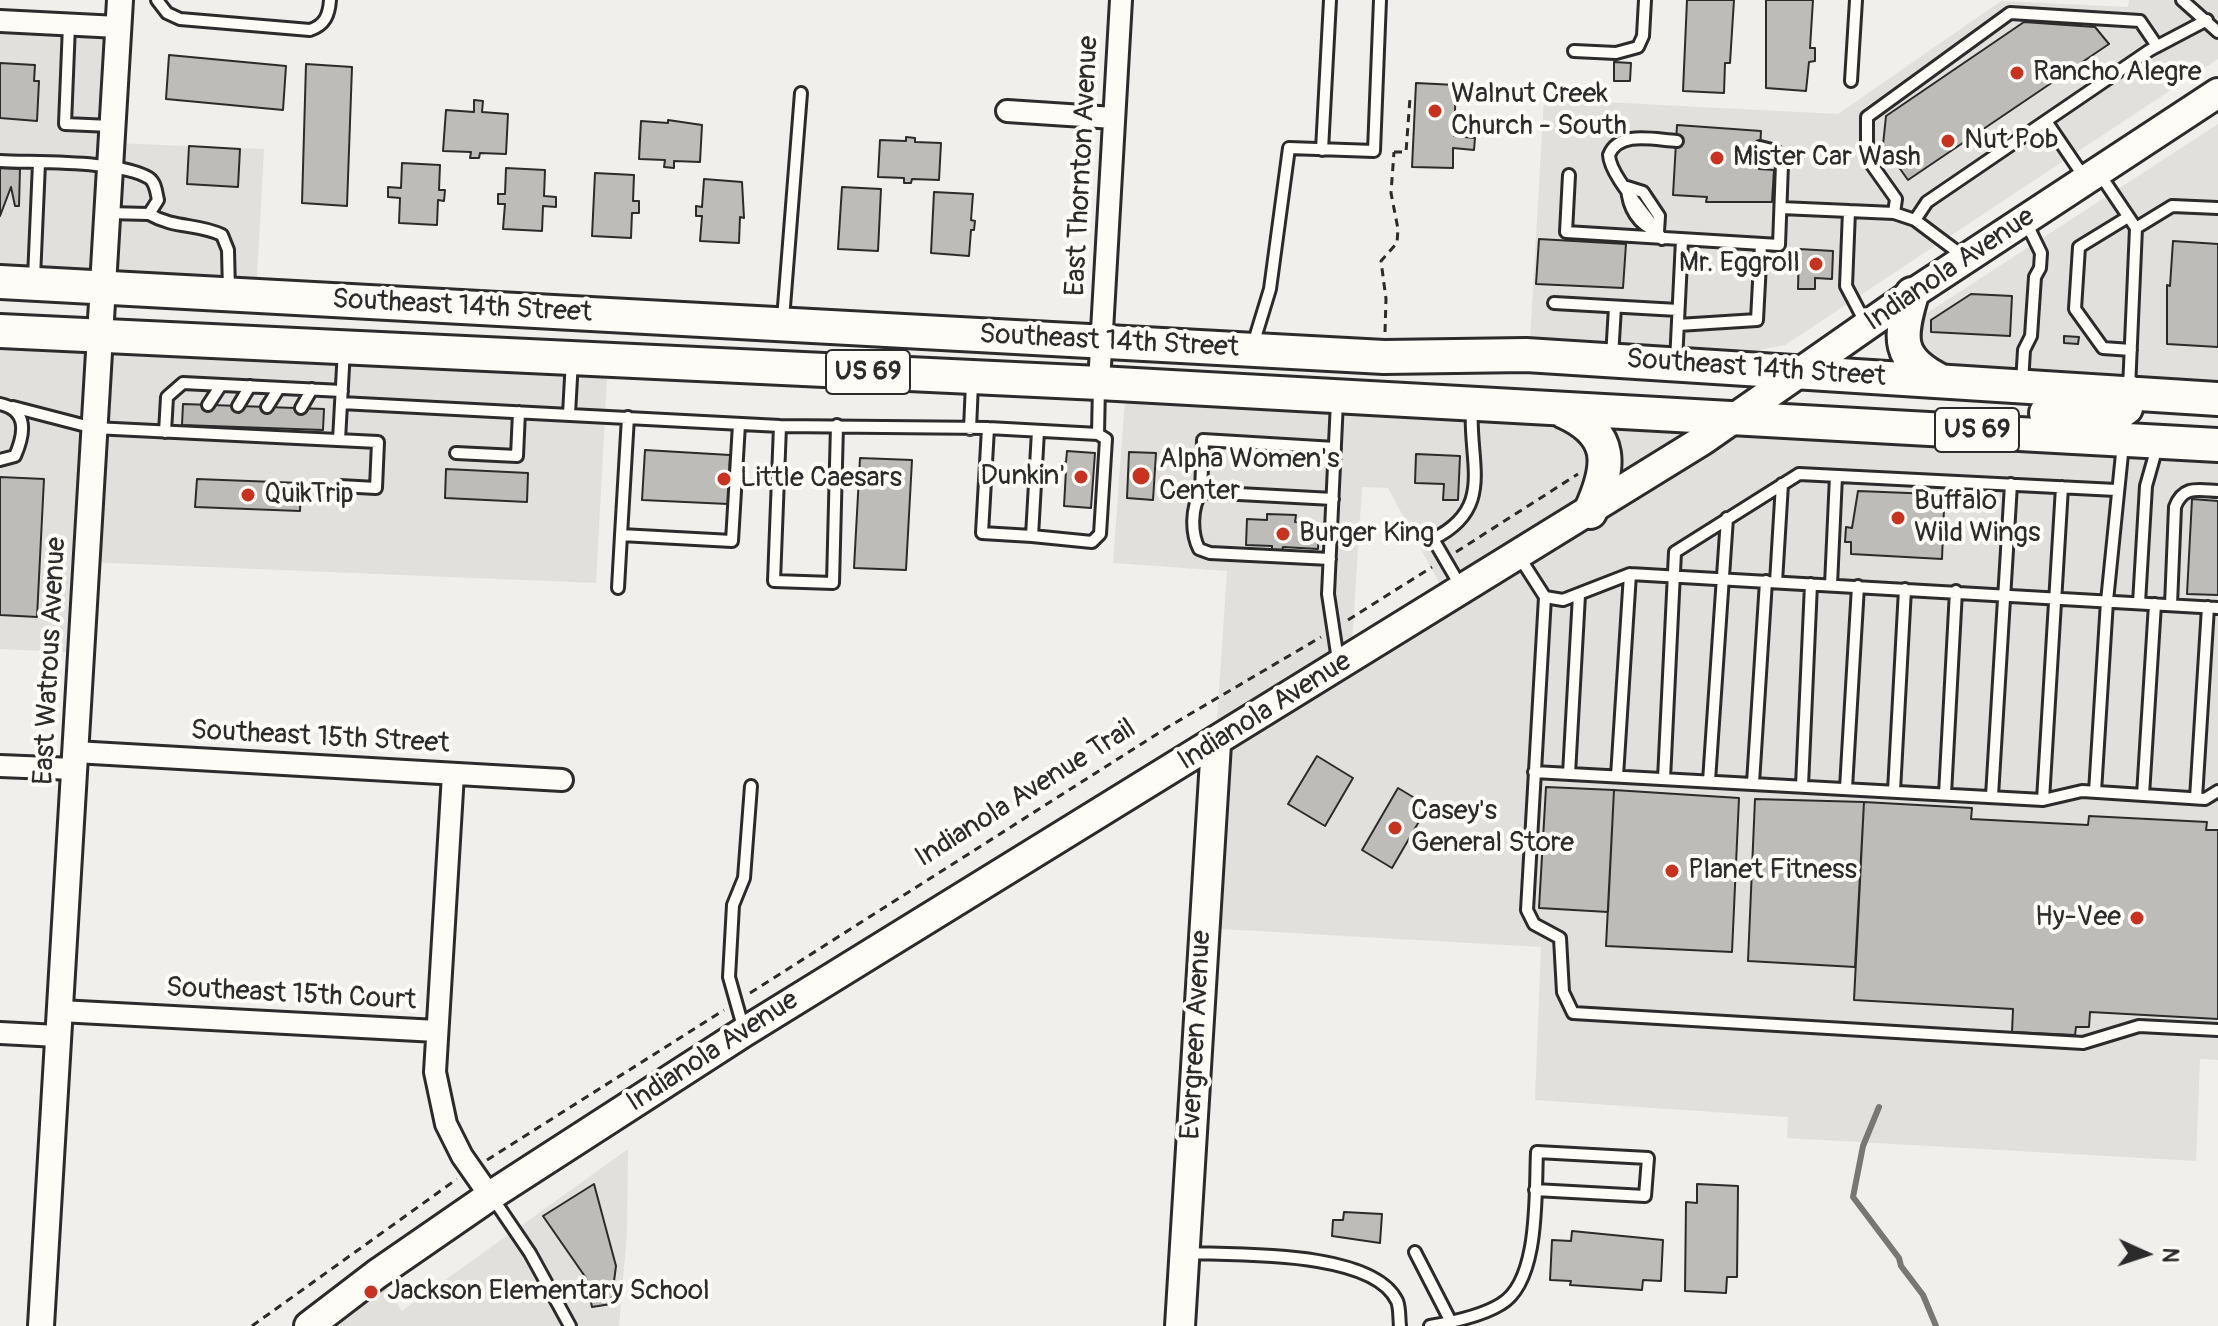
<!DOCTYPE html>
<style>
body{margin:0}
#map{position:relative;width:2218px;height:1326px;overflow:hidden;background:#f0efeb;font-family:Pangolin,sans-serif}
canvas{display:block}
.north{position:absolute;left:2106px;top:1214px;width:80px;height:80px;-webkit-text-stroke:6px #fdfcf7;paint-order:stroke;rotate:93deg;font-size:22px;font-weight:700;line-height:32px;text-align:center;color:#2b2b2b}
.north::after{content:'';display:block;margin:auto;width:28px;height:36px;background:#2b2b2b;clip-path:polygon(50% 0,100% 100%,50% 72%,0 100%)}
</style>
<div id="map">
<canvas width="2218" height="1326"></canvas>
<div class="north">N</div>
</div>
<script>
const g = document.querySelector('canvas').getContext('2d');
g.lineJoin = 'round';
function paint(path, color) {
  g.fillStyle = color;
  g.fill(path, 'evenodd');
}
function trace(path, color, width, dash) {
  g.strokeStyle = color;
  g.lineWidth = width;
  g.lineCap = dash ? 'butt' : 'round';
  g.setLineDash(dash || []);
  g.stroke(path);
}
function drawText(font, color, halo, rows, align = 'center') {
  g.font = font + ' Pangolin,sans-serif';
  g.lineWidth = 8;
  g.setLineDash([]);
  g.textBaseline = 'middle';
  g.strokeStyle = halo;
  g.fillStyle = color;
  for (const [text, x, y, turn = 0] of rows) {
    g.save();
    g.translate(x, y);
    g.rotate((+turn || 0) * Math.PI / 180);
    g.textAlign = isNaN(turn) ? turn : align;
    if (halo) g.strokeText(text, 0, 0);
    g.fillText(text, 0, 0);
    g.restore();
  }
}
const built = new Path2D(`
 M 2129,0 L 2218,0 L 2218,59 L 1785,345 L 1750,352 L 1530,340 L 1544,99 L 1838,114 L 2001,1 L 2128,7 Z
 M 0,21 L 118,27 L 112,143 L 264,149 L 256,296 L 0,282 Z
 M 2218,124 L 2218,381 L 1938,365 L 1929,361 L 1914,327 L 1921,317 Z
 M 0,331 L 608,360 L 596,583 L 87,562 L 81,653 L 0,649 Z
 M 1126,385 L 2218,447 L 2218,1060 L 2200,1059 L 2196,1161 L 1787,1138 L 1788,1117 L 1535,1100 L 1541,947 L 1203,928 L 1227,571 L 1113,563 ZM 1362,487 L 1388,488 L 1448,599 L 1351,658 Z
 M 628,1149 L 627,1233 L 619,1326 L 309,1326 L 377,1274 L 402,1311 Z`);
const stream = new Path2D(`
 M 1879,1107 L 1863,1146 L 1853,1197 L 1899,1258 L 1901,1266 L 1923,1295 L 1936,1326`);
const building = new Path2D(`
 M 1687,0 L 1734,0 L 1730,63 L 1725,63 L 1724,93 L 1683,91 Z
 M 1766,0 L 1813,0 L 1810,48 L 1815,48 L 1815,61 L 1809,62 L 1806,91 L 1766,88 Z
 M 2024,22 L 2095,27 L 2109,44 L 1908,180 L 1883,145 L 1886,116 Z
 M 169,55 L 286,66 L 283,110 L 166,99 Z
 M 1614,62 L 1631,63 L 1630,81 L 1614,81 Z
 M 0,63 L 35,65 L 34,81 L 39,81 L 37,121 L 0,118 Z
 M 306,64 L 352,67 L 347,206 L 302,203 Z
 M 1416,83 L 1456,85 L 1454,136 L 1475,138 L 1474,150 L 1453,148 L 1453,168 L 1412,167 Z
 M 474,100 L 483,101 L 482,112 L 508,114 L 506,154 L 480,153 L 479,158 L 470,158 L 471,152 L 443,151 L 446,110 L 474,112 Z
 M 668,120 L 702,125 L 700,162 L 674,161 L 674,168 L 664,167 L 665,160 L 639,159 L 641,121 L 668,123 Z
 M 1677,125 L 1761,131 L 1759,169 L 1774,170 L 1772,202 L 1706,202 L 1707,197 L 1673,195 Z
 M 906,137 L 915,138 L 915,142 L 941,143 L 939,180 L 912,179 L 911,183 L 904,183 L 904,178 L 878,177 L 880,140 L 906,141 Z
 M 189,146 L 240,149 L 238,187 L 187,184 Z
 M 402,163 L 440,165 L 439,190 L 445,190 L 444,201 L 438,200 L 437,225 L 399,223 L 400,198 L 388,197 L 388,187 L 401,188 Z
 M 0,168 L 20,169 L 19,206 L 15,206 L 11,187 L 0,216 Z
 M 506,168 L 545,170 L 544,196 L 556,197 L 556,207 L 543,206 L 542,231 L 503,229 L 505,204 L 498,204 L 498,194 L 505,194 Z
 M 595,173 L 634,175 L 633,201 L 639,201 L 639,213 L 632,213 L 631,238 L 592,236 Z
 M 704,179 L 742,182 L 744,218 L 740,217 L 739,243 L 700,241 L 702,216 L 696,216 L 696,206 L 702,207 Z
 M 842,187 L 881,189 L 878,251 L 838,249 Z
 M 934,192 L 973,194 L 971,220 L 975,221 L 974,230 L 971,230 L 969,256 L 931,253 Z
 M 1539,239 L 1626,244 L 1623,288 L 1536,284 Z
 M 2173,241 L 2218,244 L 2218,347 L 2167,344 L 2167,285 L 2170,286 Z
 M 1799,249 L 1833,251 L 1832,279 L 1815,278 L 1815,289 L 1798,289 Z
 M 1971,294 L 2012,296 L 2010,336 L 1931,332 L 1931,320 Z
 M 2064,336 L 2079,337 L 2078,344 L 2064,343 Z
 M 183,404 L 324,409 L 323,430 L 182,425 Z
 M 645,450 L 730,455 L 728,504 L 642,500 Z
 M 1067,451 L 1095,453 L 1091,508 L 1064,506 L 1066,470 L 1059,469 L 1060,462 L 1066,462 Z
 M 1129,452 L 1156,453 L 1153,500 L 1127,498 Z
 M 1416,454 L 1460,456 L 1458,500 L 1443,500 L 1444,484 L 1415,483 Z
 M 860,458 L 912,460 L 906,570 L 854,568 Z
 M 446,469 L 528,473 L 527,502 L 445,498 Z
 M 0,477 L 44,479 L 37,617 L 0,615 Z
 M 197,479 L 301,483 L 300,511 L 195,507 Z
 M 1858,491 L 1933,494 L 1932,508 L 1944,508 L 1942,559 L 1851,554 L 1851,542 L 1845,542 L 1846,527 L 1852,528 Z
 M 2192,499 L 2218,501 L 2218,595 L 2187,594 Z
 M 1267,514 L 1296,515 L 1295,522 L 1319,524 L 1318,549 L 1283,547 L 1282,551 L 1272,550 L 1272,546 L 1246,545 L 1247,519 L 1267,520 Z
 M 1317,756 L 1353,778 L 1325,826 L 1288,804 Z
 M 1546,787 L 1614,790 L 1608,912 L 1539,908 Z
 M 1398,788 L 1428,806 L 1392,868 L 1362,850 Z
 M 1614,790 L 1739,798 L 1732,952 L 1606,946 Z
 M 1755,799 L 1864,802 L 1855,967 L 1748,961 Z
 M 1864,802 L 1972,808 L 1971,819 L 2088,825 L 2089,816 L 2207,822 L 2206,830 L 2218,830 L 2218,1019 L 2090,1012 L 2089,1027 L 2076,1027 L 2075,1035 L 2012,1032 L 2013,1009 L 1854,1000 Z
 M 594,1184 L 616,1266 L 611,1304 L 592,1307 L 586,1278 L 543,1216 Z
 M 1697,1184 L 1738,1186 L 1737,1277 L 1727,1277 L 1726,1293 L 1685,1291 L 1686,1202 L 1697,1203 Z
 M 1344,1212 L 1382,1214 L 1380,1243 L 1332,1236 L 1333,1220 L 1343,1220 Z
 M 1572,1231 L 1663,1240 L 1661,1281 L 1643,1280 L 1642,1290 L 1570,1285 L 1571,1281 L 1550,1280 L 1552,1240 L 1571,1241 Z`);
const path = new Path2D(`
 M 1394,152 L 1406,152 L 1410,98
 M 1385,332 L 1386,299 L 1381,261 L 1397,243 L 1398,229 L 1391,193 L 1394,152
 M 1456,552 L 1578,474
 M 1348,620 L 1432,567
 M 750,993 L 1168,727 L 1321,637
 M 487,1160 L 724,1010
 M 252,1326 L 457,1179`);
const service = new Path2D(`
 M 157,0 L 167,13 L 180,19 L 310,30 C 325,25 329,15 330,0
 M 2182,0 L 2218,32
 M 69,25 L 65,124 L 111,126
 M 1574,51 L 1616,53 L 1638,47 L 1643,36 L 1645,0
 M 1851,81 L 1856,0
 M 2046,121 L 2084,177
 M 1322,150 L 1330,0
 M 0,161 C 36,163 120,160 149,178 C 156,183 156,192 158,200 L 149,214 L 108,213
 M 2099,173 L 2136,228 L 2129,389
 M 1569,175 L 1566,232 L 1779,245 L 1782,164 L 1776,151 L 1760,147
 M 1627,187 L 1643,192 L 1659,216 L 1658,232 C 1638,225 1628,208 1627,187 Z
 M 1781,208 L 1894,213 L 1915,220 L 1963,256
 M 1849,211 L 1846,286 L 1866,324
 M 1894,213 L 1896,199 L 1867,158 L 1867,117 L 2010,13 L 2140,21 L 2157,46
 M 149,214 C 175,229 197,223 222,235 L 228,250 L 229,291
 M 2128,217 L 2079,247 L 2075,309 L 2103,348 L 2131,350
 M 1915,220 L 1927,202 L 2150,50 L 2207,20
 M 2136,228 L 2172,206 L 2218,208
 M 1662,239 C 1649,216 1610,177 1609,155 C 1619,130 1655,140 1677,141
 M 34,278 L 39,163
 M 1554,303 L 1678,310
 M 783,319 L 801,93
 M 1678,325 L 1757,320 L 1761,244
 M 1252,348 L 1270,289 L 1289,148 L 1374,151 L 1380,0
 M 1612,357 L 1615,307
 M 1676,362 L 1682,240
 M 2022,383 L 2024,350 L 2031,336 L 2035,277 L 2040,268 L 2041,253 L 2026,222
 M 1337,401 L 1328,594 L 1338,660
 M 341,403 L 780,426 L 988,428 L 1098,434 L 1099,386
 M 0,404 C 28,410 25,433 15,456 L 0,460
 M 208,405 L 221,385
 M 238,406 L 250,386
 M 13,407 L 94,428 L 378,442 L 376,488 L 340,486
 M 267,407 L 279,388
 M 301,408 L 312,389
 M 569,414 L 572,360
 M 628,417 L 621,535 L 732,541 L 739,424
 M 780,426 L 774,581 L 833,583 L 837,425
 M 988,428 L 982,533 L 1032,536 L 1038,431
 M 970,429 L 972,383
 M 165,432 L 167,397 L 183,383 L 342,391
 M 339,440 L 344,349
 M 456,453 L 517,456 L 519,412
 M 1201,492 C 1191,508 1191,533 1199,549 L 1210,553 L 1330,559
 M 1333,499 L 1201,492 L 1203,440 L 1335,448
 M 1032,536 L 1092,542 L 1100,534 L 1106,439 L 1098,434
 M 1520,558 L 1545,597 L 1563,600 L 1630,574 L 2218,608
 M 1776,582 L 1782,484
 M 1831,585 L 1836,476
 M 1461,587 L 1433,539 C 1496,508 1468,462 1472,407
 M 618,588 L 621,535
 M 1545,597 L 1527,910 L 1534,924 L 1560,938 L 1563,992 L 1573,1013 L 2083,1043 L 2139,1026 L 2218,1030
 M 2139,603 L 2146,486 L 2157,447
 M 2171,605 L 2175,507 C 2183,485 2198,490 2218,491
 M 1534,772 L 2043,800 L 2082,791 L 2205,799 L 2218,791
 M 1569,774 L 1579,595
 M 1617,776 L 1630,574
 M 1664,779 L 1675,552 L 1799,474 L 2116,490
 M 1709,781 L 1727,518
 M 1753,783 L 1766,581
 M 1802,786 L 1811,584
 M 1846,788 L 1858,586
 M 1894,791 L 1905,589
 M 2095,792 L 2107,601 L 2123,444
 M 1945,794 L 1956,591
 M 2143,795 L 2155,604
 M 1992,796 L 2011,484
 M 2196,798 L 2208,607
 M 2043,800 L 2062,487
 M 744,1030 L 729,977 L 733,905 L 744,878 L 751,786
 M 492,1197 L 530,1253 L 570,1326
 M 1415,1252 L 1451,1322
 M 1187,1253 C 1236,1255 1373,1250 1397,1301 C 1400,1308 1399,1319 1400,1326
 M 1430,1326 C 1453,1322 1482,1316 1501,1304 C 1540,1281 1535,1193 1537,1152 L 1648,1158 L 1645,1196 L 1535,1190`);
const minor = new Path2D(`
 M 0,21 L 118,27
 M 1007,111 L 1114,118
 M 1099,383 L 1121,0
 M 75,752 L 562,780
 M 0,766 L 74,769
 M 453,774 L 435,1072 L 446,1124 L 462,1156 L 490,1196
 M 60,1011 L 437,1031
 M 0,1033 L 58,1036`);
const tertiary = new Path2D(`
 M 41,1326 L 120,0`);
const secondary = new Path2D(`
 M 309,1326 L 377,1274 L 490,1196 L 744,1032 L 1703,440 L 1912,294 L 2218,93
 M 1180,1326 L 1216,744`);
const primary = new Path2D(`
 M 0,282 L 1384,357 L 1526,355 L 2218,399
 M 1912,294 C 1899,338 1896,359 1941,381
 M 0,331 L 1099,383 L 2218,445
 M 1563,411 C 1615,434 1611,466 1590,512
 M 2046,413 L 2119,413 L 2126,408 L 2129,392`);
const markers = [
 [2017,73,8,"#c8321e"],
 [1435,111,8,"#c8321e"],
 [1948,141,8,"#c8321e"],
 [1717,158,8,"#c8321e"],
 [1816,264,8,"#c8321e"],
 [1141,476,10,"#c8321e"],
 [1081,477,8,"#c8321e"],
 [724,479,8,"#c8321e"],
 [248,495,8,"#c8321e"],
 [1898,518,8,"#c8321e"],
 [1283,534,8,"#c8321e"],
 [1395,828,8,"#c8321e"],
 [1672,871,8,"#c8321e"],
 [2137,918,8,"#c8321e"],
 [371,1292,8,"#c8321e"]
];
const shields = [
 [868,372,84],
 [1977,430,84]
];
const shieldNames = [
 ["US 69",868,372],
 ["US 69",1977,430]
];
const poiNames = [
 ["Rancho Alegre",2033,73],
 ["Walnut Creek",1451,95],
 ["Church - South",1451,127],
 ["Nut Pob",1964,141],
 ["Mister Car Wash",1733,158],
 ["Mr. Eggroll",1800,264,"right"],
 ["Alpha Women's",1159,460],
 ["Center",1159,492],
 ["Dunkin'",1065,477,"right"],
 ["Little Caesars",740,479],
 ["QuikTrip",264,495],
 ["Buffalo",1914,502],
 ["Wild Wings",1914,534],
 ["Burger King",1299,534],
 ["Casey's",1411,812],
 ["General Store",1411,844],
 ["Planet Fitness",1688,871],
 ["Hy-Vee",2121,918,"right"],
 ["Jackson Elementary School",387,1292]
];
const streetNames = [
 ["East Thornton Avenue",1083,166,-87],
 ["Indianola Avenue",1950,270,-34],
 ["Southeast 14th Street",462,307,3],
 ["Southeast 14th Street",1109,342,3],
 ["Southeast 14th Street",1756,369,4],
 ["East Watrous Avenue",51,661,-87],
 ["Indianola Avenue",1265,712,-32],
 ["Southeast 15th Street",320,738,3],
 ["Indianola Avenue Trail",1026,794,-32],
 ["Southeast 15th Court",291,995,3],
 ["Evergreen Avenue",1197,1035,-87],
 ["Indianola Avenue",713,1052,-33]
];
paint(built, '#e1e0dc');
trace(stream, '#777775', 6);
paint(building, '#bdbcb8');
trace(building, '#2b2b2b', 2);
trace(service, '#2b2b2b', 16);
trace(minor, '#2b2b2b', 26);
trace(tertiary, '#2b2b2b', 30);
trace(secondary, '#2b2b2b', 34);
trace(primary, '#2b2b2b', 38);
trace(path, '#2b2b2b', 3, [8, 6]);
trace(service, '#fdfcf7', 10);
trace(minor, '#fdfcf7', 20);
trace(tertiary, '#fdfcf7', 24);
trace(secondary, '#fdfcf7', 28);
trace(primary, '#fdfcf7', 32);
for (const [x, y, r, color] of markers) {
  const dot = new Path2D();
  dot.arc(x, y, r, 0, 2 * Math.PI);
  g.fillStyle = color;
  g.fill(dot);
  trace(dot, '#fdfcf7', 3);
}
for (const [x, y, w] of shields) {
  const box = new Path2D();
  box.roundRect(x - w / 2, y - 22, w, 44, 6);
  g.fillStyle = '#fdfcf7';
  g.fill(box);
  trace(box, '#2b2b2b', 2);
}
drawText('bold 26px', '#2b2b2b', null, shieldNames);
drawText('28px', '#2b2b2b', '#fdfcf7', poiNames, 'left');
drawText('28px', '#2b2b2b', '#fdfcf7', streetNames);
</script>
